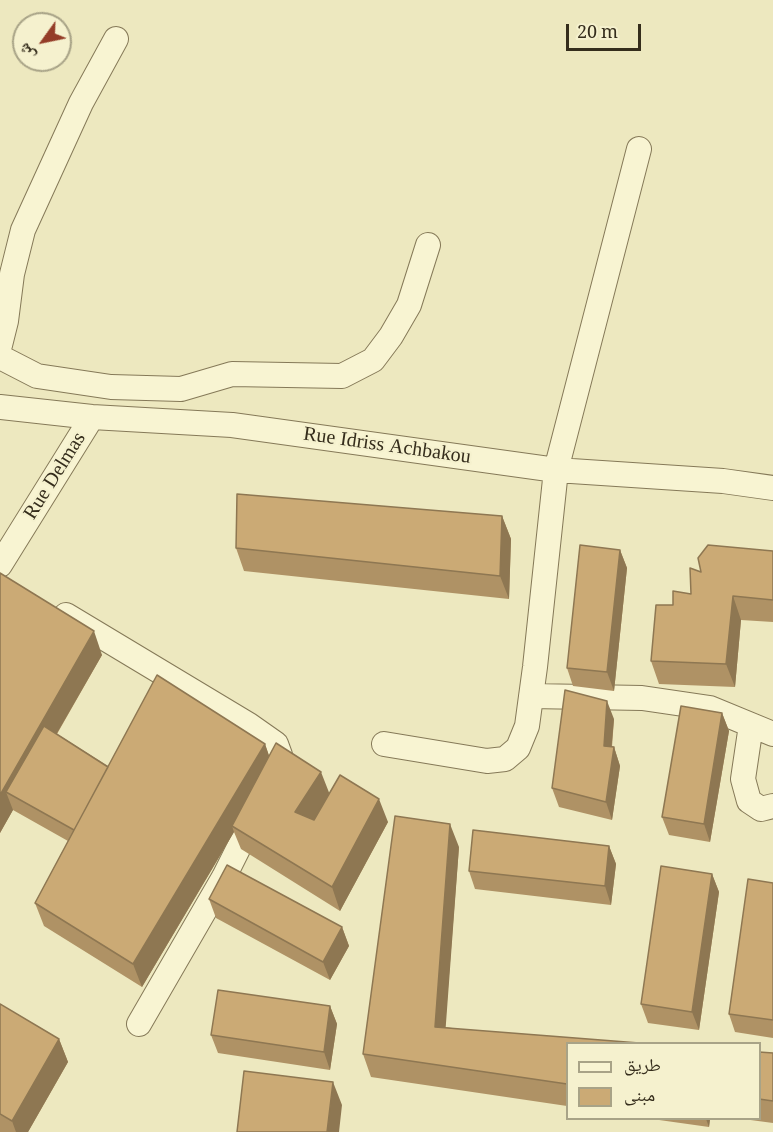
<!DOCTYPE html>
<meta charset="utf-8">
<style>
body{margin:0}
#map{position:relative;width:773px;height:1132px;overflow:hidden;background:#ede8bf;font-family:Georgia,"Noto Naskh Arabic",serif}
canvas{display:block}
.legend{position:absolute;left:566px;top:1042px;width:195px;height:78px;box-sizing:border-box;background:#f5f1ce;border:2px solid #a8a387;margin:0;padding:8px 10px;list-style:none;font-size:18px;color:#352d1c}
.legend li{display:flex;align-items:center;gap:12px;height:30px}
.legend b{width:30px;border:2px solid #a8a387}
.north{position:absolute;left:12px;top:12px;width:60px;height:60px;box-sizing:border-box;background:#f5f1ce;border:2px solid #a8a387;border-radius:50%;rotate:237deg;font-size:16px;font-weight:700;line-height:24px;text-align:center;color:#352d1c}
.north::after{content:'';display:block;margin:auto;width:21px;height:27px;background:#943d28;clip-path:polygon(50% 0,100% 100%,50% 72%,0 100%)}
.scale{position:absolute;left:566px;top:24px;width:75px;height:27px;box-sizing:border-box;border:3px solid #352d1c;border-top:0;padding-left:8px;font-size:18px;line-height:21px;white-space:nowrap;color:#352d1c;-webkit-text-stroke:4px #f5f1ce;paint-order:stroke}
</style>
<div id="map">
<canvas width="773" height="1132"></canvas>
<ul class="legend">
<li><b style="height:8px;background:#f8f4d2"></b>طريق</li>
<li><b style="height:16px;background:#cbaa75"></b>مبنى</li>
</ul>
<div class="north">ش</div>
<div class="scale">20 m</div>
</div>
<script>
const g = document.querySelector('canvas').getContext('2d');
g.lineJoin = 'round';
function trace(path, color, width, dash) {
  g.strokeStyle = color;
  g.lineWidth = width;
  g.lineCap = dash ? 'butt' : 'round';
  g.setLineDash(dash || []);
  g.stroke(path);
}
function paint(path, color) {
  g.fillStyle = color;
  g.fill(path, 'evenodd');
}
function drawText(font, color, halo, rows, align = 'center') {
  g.font = font + ' Georgia,serif';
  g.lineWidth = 4.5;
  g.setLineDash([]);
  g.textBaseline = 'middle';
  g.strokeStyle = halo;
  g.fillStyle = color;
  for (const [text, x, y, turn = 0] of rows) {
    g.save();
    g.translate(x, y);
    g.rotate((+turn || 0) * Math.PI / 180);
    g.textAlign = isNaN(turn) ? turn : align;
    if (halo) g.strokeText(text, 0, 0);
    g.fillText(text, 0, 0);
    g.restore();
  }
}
const minor = new Path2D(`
 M 0,345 L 6,321 L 12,274 L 23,230 L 81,103 L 116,39
 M 0,357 L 37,376 L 111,387 L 181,389 L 232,374 L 342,376 L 373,360 L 391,336 L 409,305 L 428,245
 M 0,407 L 92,417 L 232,425 L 556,470 L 723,481 L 773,488
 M 0,565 L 92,417
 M 66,615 L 249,725 L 276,744 L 280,755 L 276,774
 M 531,696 L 642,698 L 710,708 L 773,734
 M 751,725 L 743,779 L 749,801 L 761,809 L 773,806
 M 384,744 L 487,761 L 505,759 L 518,748 L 527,726 L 535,667 L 556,470 L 639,149
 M 139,1024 L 224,877 L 253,819`);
const wall = new Path2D(`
 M 502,516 L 511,539 L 509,599 L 244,571 L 236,548 Z
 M 620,550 L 627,568 L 614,691 L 573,686 L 567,668 Z
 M 773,551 L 773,622 L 741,620 L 735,687 L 659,684 L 651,661 L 673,605 L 691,594 L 701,572 Z
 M 0,573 L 102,655 L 57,734 L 108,766 L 265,744 L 269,756 L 329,794 L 388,822 L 340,911 L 241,849 L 234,832 L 142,987 L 44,926 L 35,903 L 68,841 L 13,810 L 0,833 Z
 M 722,713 L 729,731 L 710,842 L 669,835 L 662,817 Z
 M 614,719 L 612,747 L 614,747 L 620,766 L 612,820 L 559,807 L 552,788 Z
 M 609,846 L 616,864 L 611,905 L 475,889 L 469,871 Z
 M 459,847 L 445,1027 L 567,1044 L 567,1106 L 371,1077 L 363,1054 Z
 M 712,874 L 719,892 L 699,1030 L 648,1023 L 641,1004 Z
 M 773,883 L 773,1038 L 735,1032 L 729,1014 Z
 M 209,899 L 342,927 L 349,946 L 330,980 L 216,918 Z
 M 0,1004 L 59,1039 L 68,1062 L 28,1132 L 0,1132 Z
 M 330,1006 L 337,1024 L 330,1070 L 218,1053 L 211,1035 Z
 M 759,1052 L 773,1053 L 773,1123 L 743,1119 L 759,1119 Z
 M 652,1119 L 710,1119 L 709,1127 Z`);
const shadedWall = new Path2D(`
 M 502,516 L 511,539 L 509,599 L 500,576 Z
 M 620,550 L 627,568 L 614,691 L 607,672 Z
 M 733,596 L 741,620 L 735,687 L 726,664 Z
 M 94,631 L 102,655 L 19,799 L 6,792 L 13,810 L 0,833 L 0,795 Z
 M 607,701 L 614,719 L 610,764 L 604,746 Z
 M 722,713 L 729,731 L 710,842 L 704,824 Z
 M 265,744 L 273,767 L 232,826 L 234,832 L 142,987 L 133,964 Z
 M 614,747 L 620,766 L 612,820 L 606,802 Z
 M 321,772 L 330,795 L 303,836 L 295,812 Z
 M 379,799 L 388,822 L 340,911 L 332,887 Z
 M 450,824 L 459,847 L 444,1050 L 435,1027 Z
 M 609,846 L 616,864 L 611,905 L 605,886 Z
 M 712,874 L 719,892 L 699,1030 L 692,1012 Z
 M 342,927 L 349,946 L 330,980 L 323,962 Z
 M 330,1006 L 337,1024 L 330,1070 L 324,1052 Z
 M 59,1039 L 68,1062 L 28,1132 L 16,1132 L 12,1121 Z
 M 333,1082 L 342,1105 L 339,1132 L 327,1132 Z
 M 706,1119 L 710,1119 L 709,1127 Z`);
const building = new Path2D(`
 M 237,494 L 502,516 L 500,576 L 236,548 Z
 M 580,545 L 620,550 L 607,672 L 567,668 Z
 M 708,545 L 773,551 L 773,600 L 733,596 L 726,664 L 651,661 L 656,605 L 673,605 L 673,591 L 691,594 L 690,568 L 701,572 L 698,558 Z
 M 0,573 L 94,631 L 0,795 Z
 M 157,675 L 265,744 L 133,964 L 35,903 Z
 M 565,690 L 607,701 L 604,746 L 614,747 L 606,802 L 552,788 Z
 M 681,706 L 722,713 L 704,824 L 662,817 Z
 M 44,726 L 108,767 L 74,830 L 6,792 Z
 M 276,743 L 321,772 L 295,812 L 314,820 L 340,775 L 379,799 L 332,887 L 232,826 Z
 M 395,816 L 450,824 L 435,1027 L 652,1044 L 567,1044 L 567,1084 L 363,1054 Z
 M 473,830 L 609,846 L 605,886 L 469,871 Z
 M 227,865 L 342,927 L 323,962 L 209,899 Z
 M 661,866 L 712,874 L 692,1012 L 641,1004 Z
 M 748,879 L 773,883 L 773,1020 L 729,1014 Z
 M 218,990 L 330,1006 L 324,1052 L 211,1035 Z
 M 0,1004 L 59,1039 L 12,1121 L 0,1114 Z
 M 759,1052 L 773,1053 L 773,1101 L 759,1099 Z
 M 244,1071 L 333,1082 L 327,1132 L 237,1132 Z`);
const streetNames = [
 ["Rue Idriss Achbakou",387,446,8],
 ["Rue Delmas",55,476,-58]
];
trace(minor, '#857958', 26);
trace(minor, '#f8f4d2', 24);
paint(wall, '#af9265');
paint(shadedWall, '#8e7752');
paint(building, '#cbaa75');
trace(building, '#8e7752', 1.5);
drawText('20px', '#352d1c', '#f5f1ce', streetNames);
</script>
